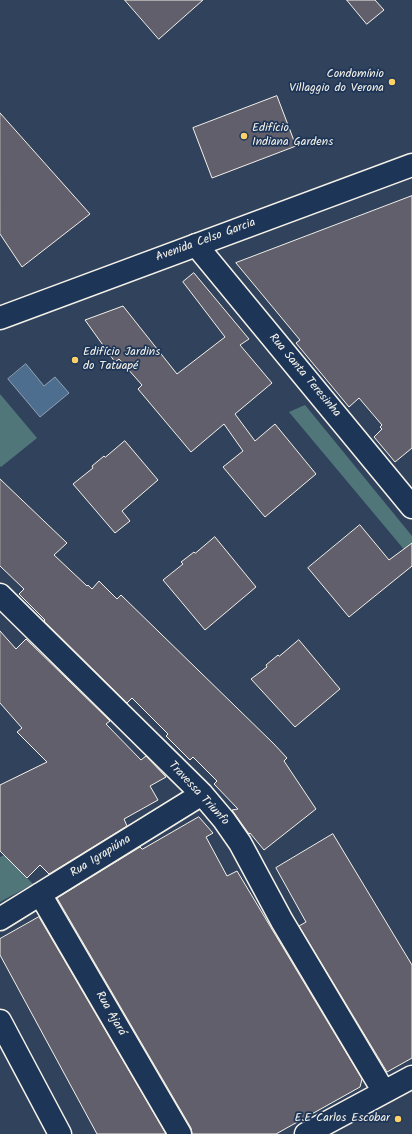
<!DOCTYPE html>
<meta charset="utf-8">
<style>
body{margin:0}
canvas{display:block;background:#31425d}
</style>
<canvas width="412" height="1134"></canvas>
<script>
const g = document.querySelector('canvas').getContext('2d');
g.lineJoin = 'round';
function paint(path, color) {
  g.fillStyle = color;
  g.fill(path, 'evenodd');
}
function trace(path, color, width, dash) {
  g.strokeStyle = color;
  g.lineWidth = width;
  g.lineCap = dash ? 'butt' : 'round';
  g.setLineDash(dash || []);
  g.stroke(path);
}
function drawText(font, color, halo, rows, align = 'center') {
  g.font = font + ' Kalam,sans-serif';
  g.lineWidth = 3.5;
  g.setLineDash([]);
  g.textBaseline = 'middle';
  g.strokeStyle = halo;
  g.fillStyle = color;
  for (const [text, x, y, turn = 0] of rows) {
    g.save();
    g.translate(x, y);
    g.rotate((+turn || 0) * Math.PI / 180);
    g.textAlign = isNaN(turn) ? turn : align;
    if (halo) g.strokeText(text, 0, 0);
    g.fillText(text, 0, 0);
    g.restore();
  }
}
const green = new Path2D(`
 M 0,394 L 37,438 L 1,467 L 0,466 Z
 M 305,405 L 412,536 L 412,559 L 289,412 Z
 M 4,855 L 33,884 L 0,902 L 0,857 Z`);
const water = new Path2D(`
 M 26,364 L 44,386 L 55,377 L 69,393 L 40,417 L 8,379 Z`);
const building = new Path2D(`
 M 125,0 L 203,0 L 159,39 Z
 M 347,0 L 375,0 L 384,10 L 367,24 Z
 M 277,96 L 296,146 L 212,178 L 193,128 Z
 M 0,113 L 90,214 L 22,267 L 0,234 Z
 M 412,196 L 412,448 L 395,462 L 374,437 L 382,429 L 380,427 L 382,425 L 359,398 L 349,407 L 296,343 L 300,340 L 236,263 Z
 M 194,273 L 249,339 L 240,345 L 272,383 L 235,414 L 255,441 L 275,424 L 316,474 L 265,517 L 223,467 L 243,451 L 224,424 L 191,452 L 138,389 L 142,385 L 119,359 L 115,362 L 85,320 L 123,306 L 177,374 L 225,337 L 183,282 Z
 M 125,441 L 158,480 L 122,511 L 130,521 L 115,533 L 73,484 L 93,468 L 92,466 L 104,456 L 105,457 Z
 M 0,479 L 67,543 L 54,555 L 87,586 L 88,585 L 92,589 L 99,581 L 117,599 L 121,595 L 274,744 L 287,758 L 284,761 L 316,809 L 264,850 L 250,833 L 249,834 L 232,810 L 238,809 L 214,784 L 217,781 L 193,757 L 190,760 L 166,736 L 168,734 L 132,698 L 127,703 L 44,621 L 45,620 L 19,594 L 24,589 L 0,566 Z
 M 360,525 L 389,560 L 412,543 L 412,566 L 349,617 L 308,568 Z
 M 215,537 L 256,587 L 205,630 L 163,580 L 183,564 L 181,562 L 194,552 L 195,553 Z
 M 0,631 L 16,649 L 26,639 L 110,721 L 106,724 L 141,760 L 146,756 L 166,777 L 150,786 L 158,800 L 124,819 L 127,826 L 49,874 L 40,865 L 27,878 L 0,851 L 0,785 L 47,762 L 17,732 L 22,728 L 0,703 Z
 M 299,640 L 340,689 L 295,727 L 251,679 L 267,667 L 266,665 L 278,655 L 279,656 Z
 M 199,817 L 213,833 L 206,837 L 227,876 L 237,871 L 362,1079 L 360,1087 L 276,1134 L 192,1134 L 191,1128 L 57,898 L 140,847 L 142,849 Z
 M 333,834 L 412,965 L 412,1058 L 387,1072 L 299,926 L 306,922 L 276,868 Z
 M 39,917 L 166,1134 L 97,1134 L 0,955 L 0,939 Z`);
const minor = new Path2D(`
 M 196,245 L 412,507
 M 0,595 L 202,794 L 224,820 L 240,843 L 282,921 L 384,1092
 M 40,894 L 180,1134
 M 0,919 L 202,794
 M 0,1021 L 60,1134
 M 306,1134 L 412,1077`);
const secondary = new Path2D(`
 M 0,318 L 412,165`);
const markers = [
 [392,82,4,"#ffd166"],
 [244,136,4,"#ffd166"],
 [75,360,4,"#ffd166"],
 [398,1119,4,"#ffd166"]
];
const poiNames = [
 ["Condomínio",384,75],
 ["Villaggio do Verona",384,89],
 ["Edifício",252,129,"left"],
 ["Indiana Gardens",252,143,"left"],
 ["Edifício Jardins",83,353,"left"],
 ["do Tatuapé",83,367,"left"],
 ["E.E Carlos Escobar",390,1119]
];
const streetNames = [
 ["Avenida Celso Garcia",206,241,-20],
 ["Rua Santa Teresinha",304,376,50],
 ["Travessa Triunfo",198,794,47],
 ["Rua Igrapiúna",101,857,-32],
 ["Rua Ajará",110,1014,60]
];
paint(green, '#507679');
paint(water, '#4e6e8f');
trace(water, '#90a2b3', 1);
paint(building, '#615f6b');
trace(building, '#f4f1e8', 1);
trace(minor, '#f4f1e8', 25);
trace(secondary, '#f4f1e8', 25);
trace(minor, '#1d3557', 22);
trace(secondary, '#1d3557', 22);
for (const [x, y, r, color] of markers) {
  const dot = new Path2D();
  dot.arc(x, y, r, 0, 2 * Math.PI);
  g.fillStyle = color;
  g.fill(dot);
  trace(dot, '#1d3557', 1.5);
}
drawText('12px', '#f4f1e8', '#1d3557', poiNames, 'right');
drawText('12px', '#f4f1e8', '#1d3557', streetNames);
</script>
